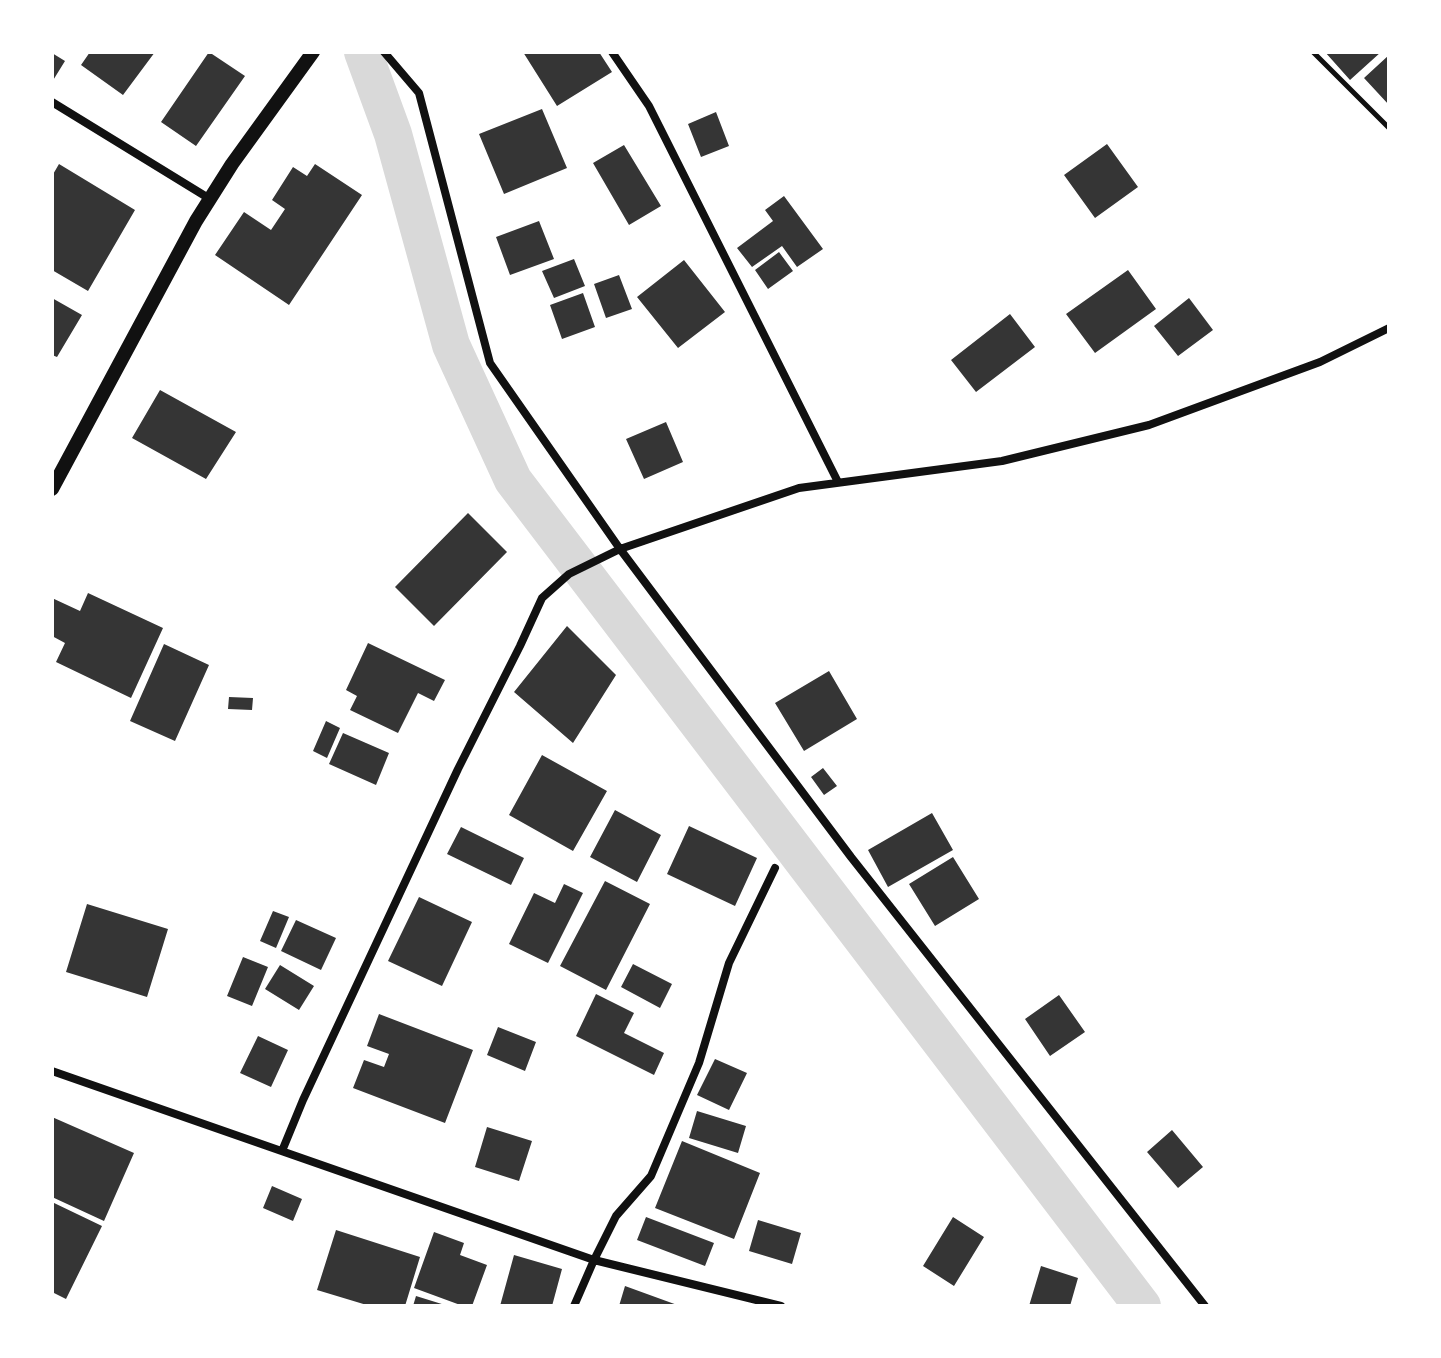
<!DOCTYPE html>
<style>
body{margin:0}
#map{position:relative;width:1441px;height:1358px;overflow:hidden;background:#fff;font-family:Montserrat,sans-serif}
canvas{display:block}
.frame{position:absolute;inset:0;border:54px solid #fff;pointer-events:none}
</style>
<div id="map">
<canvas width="1441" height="1358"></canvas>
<div class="frame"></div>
</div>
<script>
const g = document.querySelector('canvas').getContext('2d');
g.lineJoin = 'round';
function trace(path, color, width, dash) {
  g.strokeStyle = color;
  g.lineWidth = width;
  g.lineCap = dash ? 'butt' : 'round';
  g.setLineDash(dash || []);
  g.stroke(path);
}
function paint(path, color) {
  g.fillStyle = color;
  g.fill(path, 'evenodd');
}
const canal = new Path2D(`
 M 363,52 L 393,134 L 451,345 L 513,480 L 1142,1306`);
const building = new Path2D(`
 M 90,52 L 155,52 L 123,95 L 81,65 Z
 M 209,52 L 245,76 L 196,146 L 161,122 Z
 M 523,52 L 599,52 L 612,72 L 557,106 Z
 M 1325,52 L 1381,52 L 1350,80 Z
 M 52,53 L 65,61 L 52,82 Z
 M 1389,55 L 1389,105 L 1364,78 Z
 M 542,109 L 567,168 L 504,194 L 479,134 Z
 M 716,112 L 729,146 L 701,157 L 688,124 Z
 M 1107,144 L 1138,187 L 1095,218 L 1064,175 Z
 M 624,145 L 661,206 L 629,225 L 593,163 Z
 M 59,164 L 135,210 L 88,291 L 52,270 L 52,176 Z
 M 315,164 L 362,195 L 289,305 L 215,255 L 244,212 L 271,230 L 285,209 L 272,200 L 293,167 L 307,176 Z
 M 784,196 L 823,249 L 797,267 L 782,246 L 752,267 L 737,248 L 773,221 L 765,210 Z
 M 539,221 L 554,259 L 510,275 L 496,237 Z
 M 779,252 L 793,271 L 768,289 L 755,270 Z
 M 574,259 L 585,286 L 554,298 L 542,271 Z
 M 684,260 L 725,312 L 678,348 L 637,297 Z
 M 1128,270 L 1156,309 L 1095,353 L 1066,314 Z
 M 619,275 L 632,309 L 606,318 L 594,284 Z
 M 583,293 L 595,327 L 562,339 L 550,305 Z
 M 52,298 L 82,315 L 57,357 L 52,355 Z
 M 1189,298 L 1213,330 L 1178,356 L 1154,326 Z
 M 1010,314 L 1035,347 L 976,392 L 951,360 Z
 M 160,390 L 236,432 L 206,479 L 132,438 Z
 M 666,422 L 683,462 L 644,479 L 626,439 Z
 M 468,513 L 507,552 L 434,626 L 395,587 Z
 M 88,593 L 163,628 L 131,698 L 56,662 L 65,643 L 52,636 L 52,598 L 80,611 Z
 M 567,626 L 616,675 L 573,743 L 514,692 Z
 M 368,643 L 445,680 L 434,701 L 418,693 L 398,733 L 350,710 L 357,696 L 346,690 Z
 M 164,644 L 209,665 L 175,741 L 130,721 Z
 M 829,671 L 857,719 L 804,751 L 775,703 Z
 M 229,697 L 253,698 L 252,710 L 228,709 Z
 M 326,721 L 340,728 L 327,758 L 313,751 Z
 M 343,733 L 389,753 L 376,785 L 329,764 Z
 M 542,755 L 607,791 L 573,851 L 509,815 Z
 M 823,768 L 837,786 L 824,795 L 811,777 Z
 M 615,810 L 661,835 L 637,882 L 590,857 Z
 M 932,813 L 953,850 L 888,887 L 868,850 Z
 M 689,826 L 757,858 L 735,906 L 667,874 Z
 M 461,827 L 524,858 L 511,885 L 447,854 Z
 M 953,857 L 979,899 L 935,926 L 909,884 Z
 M 605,881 L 650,904 L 606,990 L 560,966 Z
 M 564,884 L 583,893 L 548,963 L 509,944 L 534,893 L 555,903 Z
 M 419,897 L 472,922 L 442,986 L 388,961 Z
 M 87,904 L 168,929 L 147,997 L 66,972 Z
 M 273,911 L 289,917 L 276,948 L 260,941 Z
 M 296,920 L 336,938 L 321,970 L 281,951 Z
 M 243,957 L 268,967 L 252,1006 L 227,996 Z
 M 633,964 L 672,984 L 660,1008 L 621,987 Z
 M 280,965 L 314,986 L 299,1010 L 265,989 Z
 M 596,994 L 634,1013 L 624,1033 L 664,1053 L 654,1075 L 576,1036 Z
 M 1059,995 L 1085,1032 L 1050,1056 L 1025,1019 Z
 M 379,1014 L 473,1050 L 445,1123 L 353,1088 L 364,1060 L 384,1067 L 389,1054 L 367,1046 Z
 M 498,1027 L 536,1042 L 525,1071 L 487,1055 Z
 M 258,1036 L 288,1050 L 271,1087 L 240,1073 Z
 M 715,1059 L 747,1073 L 729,1110 L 697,1095 Z
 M 697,1111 L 746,1126 L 738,1153 L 689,1138 Z
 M 52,1117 L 134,1153 L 104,1221 L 52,1197 Z
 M 487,1127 L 532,1141 L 519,1181 L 475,1167 Z
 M 1172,1130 L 1203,1167 L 1178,1188 L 1147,1152 Z
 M 682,1141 L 760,1173 L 734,1239 L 655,1208 Z
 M 272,1186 L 302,1199 L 293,1221 L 263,1208 Z
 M 52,1202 L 102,1226 L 66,1299 L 52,1292 Z
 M 646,1217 L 714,1243 L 705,1266 L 637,1240 Z
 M 953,1217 L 984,1237 L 954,1286 L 923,1266 Z
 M 758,1220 L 801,1233 L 792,1264 L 749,1251 Z
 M 336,1230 L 420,1257 L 405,1306 L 370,1306 L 317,1290 Z
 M 434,1232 L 464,1243 L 460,1255 L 487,1265 L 472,1306 L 463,1306 L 414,1288 Z
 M 514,1255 L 562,1269 L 552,1306 L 500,1306 Z
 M 1041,1266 L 1078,1278 L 1070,1306 L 1029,1306 Z
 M 625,1286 L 680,1306 L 619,1306 Z
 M 416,1296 L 445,1305 L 445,1306 L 413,1306 Z`);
const path = new Path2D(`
 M 1313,52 L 1389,128`);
const minor = new Path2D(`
 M 384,52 L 419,93 L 490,363 L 620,549 L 851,857 L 1205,1306
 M 612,52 L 649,106 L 838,482
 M 52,102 L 210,199
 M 52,1071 L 594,1260 L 781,1306
 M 282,1151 L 303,1100 L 458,769 L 520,646 L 542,598 L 569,574 L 620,549 L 799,488 L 1002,461 L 1149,425 L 1320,362 L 1389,328
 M 574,1306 L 594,1260 L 616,1216 L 651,1176 L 699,1063 L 729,963 L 775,868`);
const tertiary = new Path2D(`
 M 52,489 L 196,221 L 232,164 L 313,52`);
trace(canal, '#d9d9d9', 38);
paint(building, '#353535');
trace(path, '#111', 5);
trace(minor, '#111', 8);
trace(tertiary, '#111', 14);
</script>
